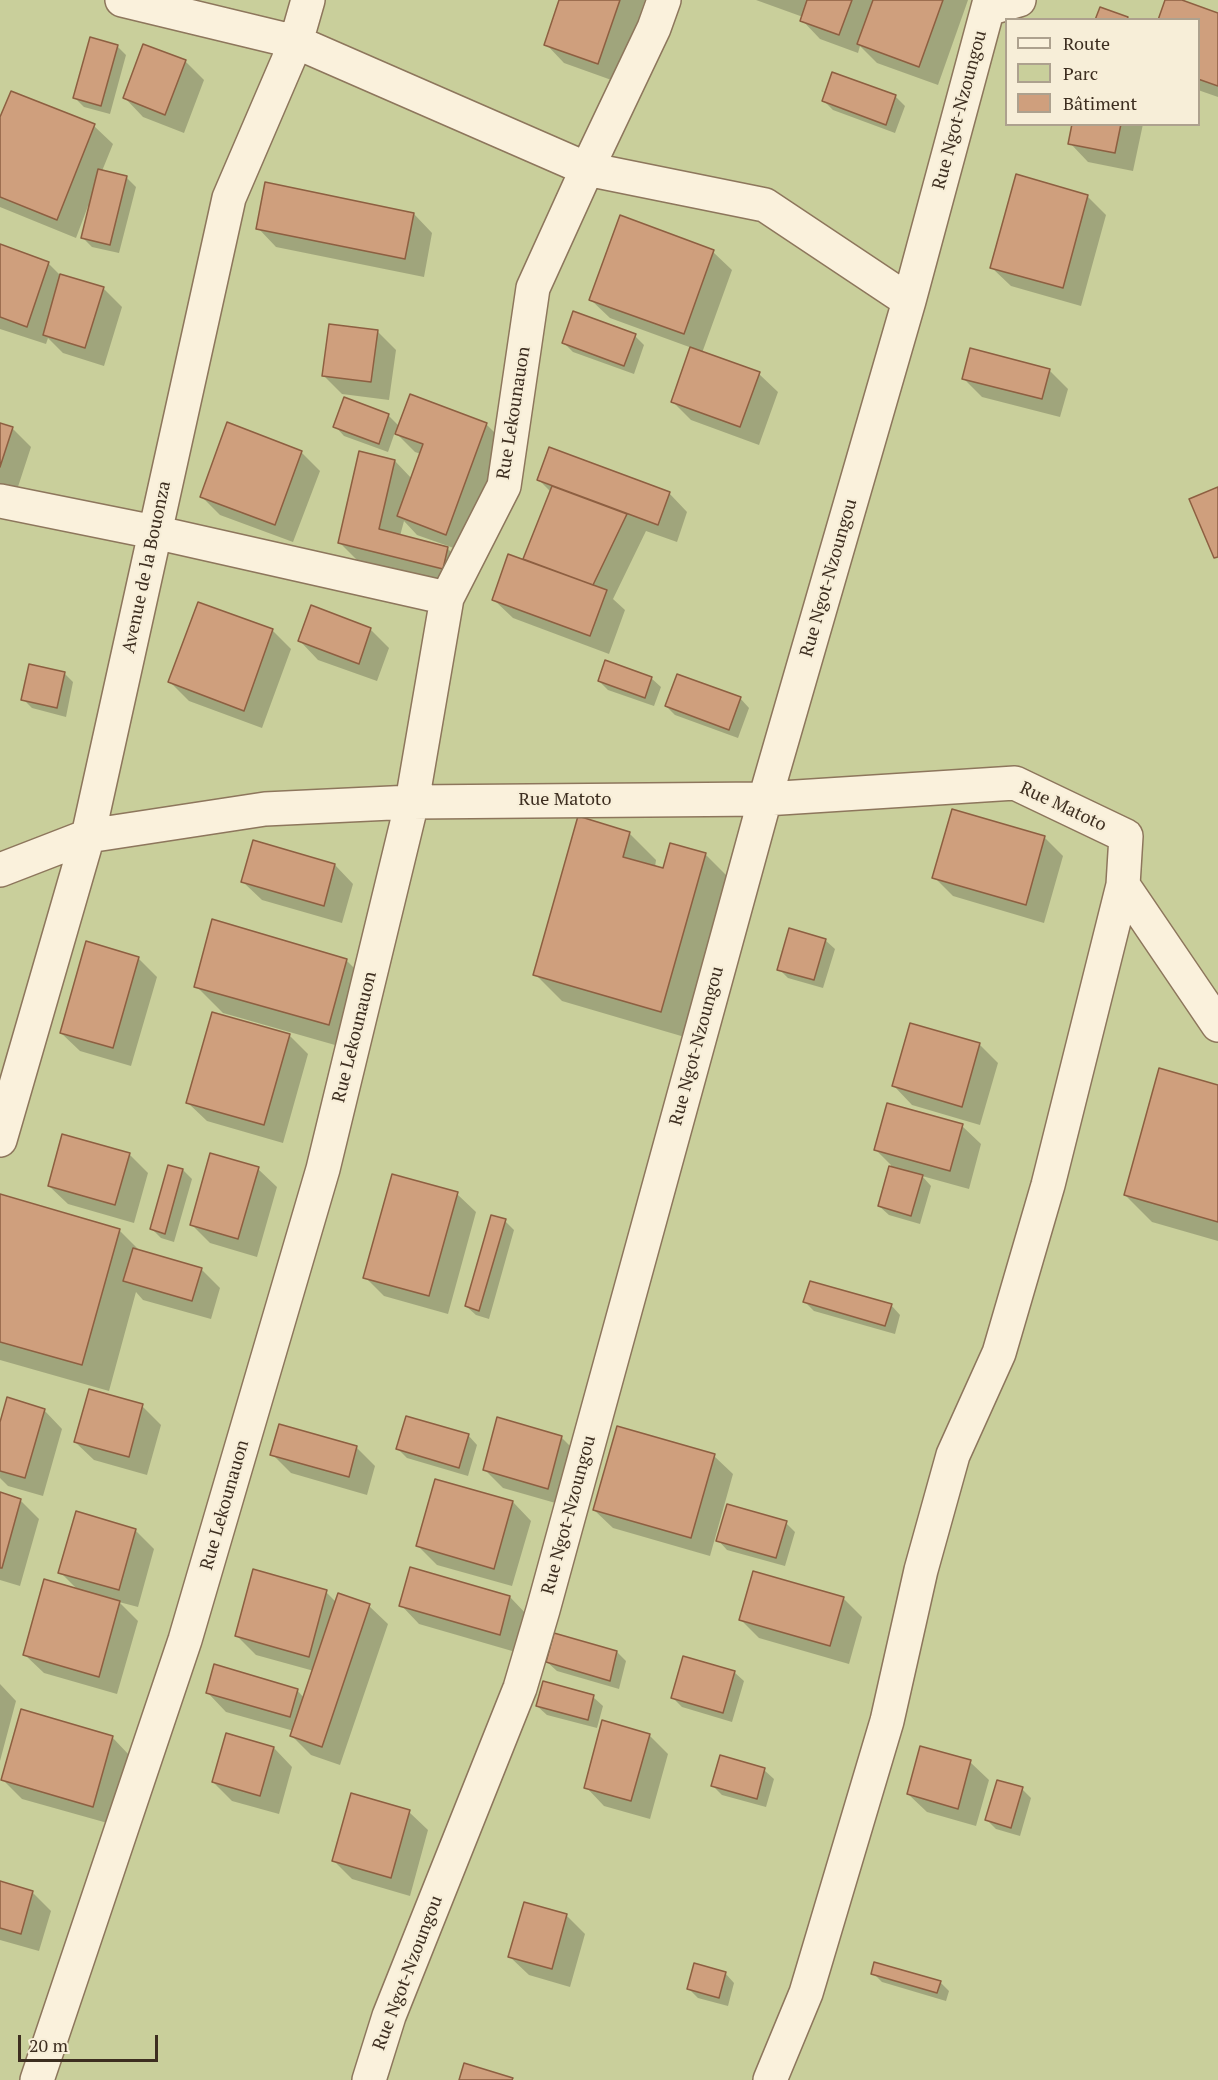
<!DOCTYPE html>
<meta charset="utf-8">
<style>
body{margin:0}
#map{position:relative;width:1218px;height:2080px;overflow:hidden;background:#f0e4c8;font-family:"PT Serif",serif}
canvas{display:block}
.legend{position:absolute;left:1005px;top:18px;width:195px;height:108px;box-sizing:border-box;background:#f7eed8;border:2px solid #ada18e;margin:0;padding:8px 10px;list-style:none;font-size:18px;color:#3d2e20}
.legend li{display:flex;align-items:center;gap:12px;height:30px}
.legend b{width:30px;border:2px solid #ada18e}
.scale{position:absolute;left:18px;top:2035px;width:140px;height:27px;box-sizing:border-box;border:3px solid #3d2e20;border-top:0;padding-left:8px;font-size:18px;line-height:21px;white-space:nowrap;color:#3d2e20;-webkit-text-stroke:4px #f7eed8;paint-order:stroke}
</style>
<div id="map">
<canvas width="1218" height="2080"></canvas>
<ul class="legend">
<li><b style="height:8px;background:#faf1dc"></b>Route</li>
<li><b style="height:16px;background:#c9cf9b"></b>Parc</li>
<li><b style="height:16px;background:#cf9f7d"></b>Bâtiment</li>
</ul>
<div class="scale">20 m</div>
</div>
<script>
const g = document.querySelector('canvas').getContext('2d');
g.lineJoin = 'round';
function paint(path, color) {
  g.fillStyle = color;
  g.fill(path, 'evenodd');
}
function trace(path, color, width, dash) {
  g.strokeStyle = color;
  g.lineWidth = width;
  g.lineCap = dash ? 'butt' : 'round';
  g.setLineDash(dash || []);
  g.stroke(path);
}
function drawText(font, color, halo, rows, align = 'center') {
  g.font = font + ' "PT Serif",serif';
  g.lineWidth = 4.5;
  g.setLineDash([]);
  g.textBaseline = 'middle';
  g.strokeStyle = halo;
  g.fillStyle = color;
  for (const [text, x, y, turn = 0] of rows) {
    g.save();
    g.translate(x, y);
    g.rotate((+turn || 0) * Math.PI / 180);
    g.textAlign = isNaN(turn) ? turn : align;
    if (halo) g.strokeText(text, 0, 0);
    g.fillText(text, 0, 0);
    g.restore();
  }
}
const green = new Path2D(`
 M 0,0 L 1218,0 L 1218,2080 L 0,2080 ZM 1006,20 L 1198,20 L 1198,124 L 1006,124 Z`);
const shadow = new Path2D(`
 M 561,0 L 645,0 L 617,82 L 564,63 L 546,44 Z
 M 756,0 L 968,0 L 938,85 L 877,63 L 860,46 L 858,53 L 820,39 L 802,20 L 803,17 Z
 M 1167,0 L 1178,0 L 1218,15 L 1218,97 L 1198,90 L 1198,20 Z
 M 117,46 L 126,55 L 110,114 L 84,107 L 74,97 Z
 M 185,61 L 204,80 L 184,133 L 143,117 L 125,98 Z
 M 833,74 L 896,97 L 905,106 L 895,133 L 833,110 L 824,101 Z
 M 0,121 L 94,126 L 113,144 L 102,171 L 126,177 L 136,187 L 119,253 L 92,247 L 83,238 L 90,206 L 88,206 L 76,238 L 0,207 Z
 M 1074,124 L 1143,124 L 1133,171 L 1088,162 L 1070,143 Z
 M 1087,196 L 1106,215 L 1081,306 L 1011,286 L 992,268 Z
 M 414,214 L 432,233 L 424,277 L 276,247 L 258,228 Z
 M 0,246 L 48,263 L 60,275 L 103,288 L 122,307 L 104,366 L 63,353 L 48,338 L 46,344 L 0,329 Z
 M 713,252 L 732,270 L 702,353 L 759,374 L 778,392 L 759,445 L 691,420 L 672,401 L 692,348 L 610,318 L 591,300 Z
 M 377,331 L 396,350 L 389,400 L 342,394 L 323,375 Z
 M 635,336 L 644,345 L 634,374 L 573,352 L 563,342 Z
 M 1049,370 L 1068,389 L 1060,417 L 982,397 L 964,379 Z
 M 345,399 L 389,416 L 399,426 L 486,424 L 505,443 L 465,552 L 417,535 L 404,521 L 400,536 L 446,547 L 466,567 L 461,586 L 358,561 L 339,542 L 395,461 L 412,479 L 421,454 L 415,452 L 395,432 L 388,452 L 344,436 L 335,426 Z
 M 0,425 L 12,428 L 31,447 L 15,496 L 0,491 Z
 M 301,452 L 320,471 L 293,542 L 220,515 L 202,497 Z
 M 539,480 L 669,493 L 687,512 L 677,542 L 646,531 L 613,599 L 625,610 L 609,654 L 513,618 L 494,600 L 524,561 L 551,492 Z
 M 370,629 L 389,648 L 377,681 L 318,660 L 300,641 Z
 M 272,630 L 291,649 L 262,728 L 189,701 L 170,682 Z
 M 64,673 L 73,682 L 66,717 L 32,708 L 23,699 Z
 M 651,678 L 661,687 L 654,706 L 608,690 L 599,681 Z
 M 740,698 L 749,708 L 738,738 L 675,715 L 666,706 Z
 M 629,833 L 656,860 L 655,867 L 664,870 L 705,854 L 732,881 L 688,1038 L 562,1001 L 535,974 Z
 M 1044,837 L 1063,856 L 1044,923 L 953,896 L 934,877 Z
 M 335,865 L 353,884 L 342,923 L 262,900 L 243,882 Z
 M 825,940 L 835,949 L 823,988 L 788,978 L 779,969 Z
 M 138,958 L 157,977 L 131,1066 L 80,1051 L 61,1033 Z
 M 346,960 L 373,987 L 356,1051 L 223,1013 L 196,986 Z
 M 289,1035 L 308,1054 L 283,1143 L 207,1121 L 188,1103 Z
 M 979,1044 L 998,1063 L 980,1125 L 912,1105 L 894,1086 Z
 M 1218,1086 L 1218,1241 L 1152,1222 L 1125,1195 Z
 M 962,1126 L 981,1144 L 969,1189 L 922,1176 L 931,1186 L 920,1224 L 889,1215 L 879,1206 L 891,1165 L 876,1150 Z
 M 129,1154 L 148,1173 L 134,1223 L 68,1204 L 49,1186 Z
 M 258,1169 L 277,1187 L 257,1257 L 210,1243 L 192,1225 Z
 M 183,1170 L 192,1179 L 174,1242 L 161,1238 L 152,1229 Z
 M 457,1194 L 476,1212 L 448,1314 L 384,1296 L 365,1277 Z
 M 0,1198 L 119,1230 L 141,1252 L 201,1269 L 220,1288 L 211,1319 L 143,1300 L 136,1292 L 109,1391 L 0,1360 Z
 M 505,1221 L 514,1230 L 489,1319 L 476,1315 L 466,1306 Z
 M 805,1302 L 891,1305 L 900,1315 L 895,1334 L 814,1311 Z
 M 142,1406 L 161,1425 L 147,1475 L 94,1460 L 75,1442 Z
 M 44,1410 L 62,1429 L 43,1496 L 8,1486 L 0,1478 L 0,1427 Z
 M 468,1435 L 477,1445 L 468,1476 L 407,1458 L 398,1449 Z
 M 561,1437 L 580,1456 L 566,1506 L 503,1488 L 485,1470 Z
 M 356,1447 L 375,1466 L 367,1495 L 291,1473 L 272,1454 Z
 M 714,1456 L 733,1474 L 710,1556 L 613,1528 L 594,1510 Z
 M 0,1494 L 20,1500 L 39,1519 L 20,1586 L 0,1580 Z
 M 513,1502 L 531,1521 L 512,1586 L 437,1565 L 418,1546 Z
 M 786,1523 L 795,1532 L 785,1566 L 727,1550 L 718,1540 Z
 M 135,1530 L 154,1549 L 138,1607 L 119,1602 L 138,1621 L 117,1694 L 44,1673 L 25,1655 L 78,1590 L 60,1572 Z
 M 754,1573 L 844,1599 L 862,1617 L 849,1664 L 759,1638 L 740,1619 Z
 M 326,1592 L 336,1602 L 369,1606 L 388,1624 L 340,1765 L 311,1755 L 292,1736 L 294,1731 L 226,1712 L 208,1693 L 297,1690 L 304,1698 L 314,1671 L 256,1655 L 237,1636 Z
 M 510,1597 L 528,1616 L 519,1653 L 419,1624 L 401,1605 Z
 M 617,1652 L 626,1661 L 619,1689 L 557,1671 L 547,1662 Z
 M 734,1672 L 744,1681 L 732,1722 L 682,1707 L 673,1698 Z
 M 0,1684 L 16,1701 L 0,1761 Z
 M 593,1697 L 603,1706 L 597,1728 L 547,1715 L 537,1706 Z
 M 649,1735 L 668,1754 L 650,1819 L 604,1806 L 586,1787 Z
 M 112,1737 L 130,1756 L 111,1824 L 22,1799 L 3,1780 Z
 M 274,1748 L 292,1767 L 279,1814 L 232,1801 L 213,1782 Z
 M 970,1762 L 989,1780 L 976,1826 L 927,1812 L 908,1794 Z
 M 764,1770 L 774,1779 L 766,1807 L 722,1795 L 713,1786 Z
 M 1022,1789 L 1031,1798 L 1020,1836 L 996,1829 L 987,1820 Z
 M 409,1812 L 428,1830 L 410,1896 L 352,1879 L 334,1861 Z
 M 0,1883 L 32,1892 L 51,1911 L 39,1951 L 0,1940 Z
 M 566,1915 L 585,1934 L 570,1987 L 529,1975 L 510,1957 Z
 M 725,1973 L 734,1983 L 728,2006 L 698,1998 L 689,1989 Z
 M 873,1973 L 940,1982 L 949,1991 L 946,2001 L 882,1982 Z`);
const building = new Path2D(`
 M 559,0 L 620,0 L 598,64 L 544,45 Z
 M 807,0 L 852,0 L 839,35 L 800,21 Z
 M 873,0 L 943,0 L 919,67 L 857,44 Z
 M 1165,0 L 1182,0 L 1218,13 L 1218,86 L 1198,79 L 1198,20 L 1158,20 Z
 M 1100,7 L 1128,17 L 1127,20 L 1095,20 Z
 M 90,37 L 118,45 L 101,106 L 73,98 Z
 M 143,44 L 186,60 L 165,115 L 123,98 Z
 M 832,72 L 896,95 L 886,125 L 822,101 Z
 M 11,91 L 95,124 L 57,220 L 0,197 L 0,117 Z
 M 1072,124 L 1121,124 L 1115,153 L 1068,144 Z
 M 98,169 L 127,176 L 110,245 L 81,238 Z
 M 1016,174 L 1088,195 L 1063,288 L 990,268 Z
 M 265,182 L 414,213 L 405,259 L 256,229 Z
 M 620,215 L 714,250 L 684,334 L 589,300 Z
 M 0,244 L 49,262 L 27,327 L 0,317 Z
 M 60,274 L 104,287 L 85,348 L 43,335 Z
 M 573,311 L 636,334 L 624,366 L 562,343 Z
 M 329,324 L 378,330 L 371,382 L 322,376 Z
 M 690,347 L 760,372 L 740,427 L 671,402 Z
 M 970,348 L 1050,369 L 1042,399 L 962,379 Z
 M 410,394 L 487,423 L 446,535 L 397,516 L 423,444 L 395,434 Z
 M 344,397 L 389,414 L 379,444 L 333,427 Z
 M 227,422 L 302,451 L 275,525 L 200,497 Z
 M 0,423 L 13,427 L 0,467 Z
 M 549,447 L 670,492 L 658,525 L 537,480 Z
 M 359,451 L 395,460 L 379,529 L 448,547 L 443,569 L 338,543 Z
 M 552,486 L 627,514 L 593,585 L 523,559 Z
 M 1218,487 L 1218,557 L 1214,558 L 1189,499 Z
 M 508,554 L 607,590 L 590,636 L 492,600 Z
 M 198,602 L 273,629 L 244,711 L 168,682 Z
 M 311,605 L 371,628 L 359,664 L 298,641 Z
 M 605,660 L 652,677 L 645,698 L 598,681 Z
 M 29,664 L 65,672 L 57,708 L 21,700 Z
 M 677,674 L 741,697 L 729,730 L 665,706 Z
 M 952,809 L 1045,836 L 1026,905 L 932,878 Z
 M 578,816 L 630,832 L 623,857 L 663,868 L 670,843 L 706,853 L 661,1012 L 533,975 Z
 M 253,840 L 335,864 L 324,906 L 241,882 Z
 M 212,919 L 347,959 L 329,1025 L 194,987 Z
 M 789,928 L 826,939 L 814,980 L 777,970 Z
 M 86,941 L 139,957 L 113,1048 L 60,1033 Z
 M 212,1012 L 290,1034 L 264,1125 L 186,1103 Z
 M 910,1023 L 980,1043 L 962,1107 L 892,1086 Z
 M 1159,1068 L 1218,1085 L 1218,1222 L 1124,1195 Z
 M 887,1103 L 963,1124 L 950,1171 L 874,1150 Z
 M 62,1134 L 130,1153 L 115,1205 L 48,1186 Z
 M 210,1153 L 259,1167 L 238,1239 L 190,1225 Z
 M 168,1165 L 183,1169 L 165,1234 L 150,1229 Z
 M 889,1166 L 923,1175 L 911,1216 L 878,1206 Z
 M 392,1174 L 458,1192 L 429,1296 L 363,1278 Z
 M 0,1194 L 120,1229 L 82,1365 L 0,1342 Z
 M 491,1215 L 506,1219 L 479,1311 L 465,1306 Z
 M 133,1248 L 202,1268 L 192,1301 L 123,1281 Z
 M 810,1281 L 892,1304 L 885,1326 L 803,1302 Z
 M 89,1389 L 143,1404 L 129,1457 L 74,1442 Z
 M 7,1397 L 45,1409 L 25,1478 L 0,1471 L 0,1422 Z
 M 406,1416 L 469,1434 L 459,1468 L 396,1449 Z
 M 497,1417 L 562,1436 L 548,1489 L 483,1470 Z
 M 279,1424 L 357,1446 L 349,1477 L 270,1455 Z
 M 617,1426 L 715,1454 L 691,1538 L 593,1510 Z
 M 435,1479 L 513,1501 L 494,1569 L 416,1546 Z
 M 0,1492 L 21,1499 L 2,1568 L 0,1568 Z
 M 727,1504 L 787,1521 L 776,1558 L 716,1541 Z
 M 76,1511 L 136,1529 L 119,1590 L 58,1573 Z
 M 410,1567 L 510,1596 L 500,1635 L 399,1606 Z
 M 253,1569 L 327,1590 L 309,1657 L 235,1636 Z
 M 753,1571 L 844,1597 L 830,1646 L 739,1620 Z
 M 44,1579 L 120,1601 L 99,1677 L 23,1655 Z
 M 338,1593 L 370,1604 L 322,1747 L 290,1736 Z
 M 554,1633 L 617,1651 L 610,1681 L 546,1662 Z
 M 683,1656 L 735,1671 L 723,1713 L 671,1698 Z
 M 214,1664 L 298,1689 L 290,1717 L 206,1693 Z
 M 543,1681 L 594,1695 L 588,1720 L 536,1706 Z
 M 21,1709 L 113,1736 L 93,1807 L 1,1780 Z
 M 602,1720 L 650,1734 L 631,1801 L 584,1788 Z
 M 226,1733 L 274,1747 L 260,1796 L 212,1782 Z
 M 920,1746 L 971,1760 L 958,1809 L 907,1794 Z
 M 720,1755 L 765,1768 L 757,1799 L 711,1786 Z
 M 997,1780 L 1023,1787 L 1011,1828 L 985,1820 Z
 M 351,1793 L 410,1810 L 391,1878 L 332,1861 Z
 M 0,1881 L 33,1891 L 21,1934 L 0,1928 Z
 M 524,1902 L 567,1914 L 552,1969 L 508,1957 Z
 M 874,1962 L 941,1981 L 937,1993 L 871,1974 Z
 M 694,1963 L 726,1972 L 719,1998 L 687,1989 Z
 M 464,2063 L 513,2078 L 512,2080 L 459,2080 Z`);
const minor = new Path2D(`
 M 122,0 L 296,42 L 587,169 L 765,205 L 909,301
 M 988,9 L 1019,0
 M 0,501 L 154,532 L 447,598
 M 0,870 L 88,836 L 265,809 L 412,802 L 765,799 L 1015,783 L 1126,836 L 1123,885 L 1218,1025
 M 0,1140 L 88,836 L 229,198 L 296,42 L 308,0
 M 37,2080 L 185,1640 L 323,1169 L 412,802 L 447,598 L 504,486 L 533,288 L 587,169 L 654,28 L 664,0
 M 369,2080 L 389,2016 L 520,1688 L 543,1610 L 765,799 L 909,301 L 990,0
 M 770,2080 L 806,1993 L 887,1721 L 921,1570 L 953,1455 L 999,1353 L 1048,1185 L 1123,885`);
const streetNames = [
 ["Rue Ngot-Nzoungou",960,110,-75],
 ["Rue Lekounauon",514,413,-81],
 ["Avenue de la Bouonza",147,567,-78],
 ["Rue Ngot-Nzoungou",829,578,-74],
 ["Rue Matoto",565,800],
 ["Rue Matoto",1063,807,25],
 ["Rue Lekounauon",355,1037,-76],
 ["Rue Ngot-Nzoungou",697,1046,-75],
 ["Rue Lekounauon",225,1505,-74],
 ["Rue Ngot-Nzoungou",569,1515,-75],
 ["Rue Ngot-Nzoungou",408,1973,-69]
];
paint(green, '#c9cf9b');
paint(shadow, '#0003');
paint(building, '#cf9f7d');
trace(building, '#8d5f41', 1.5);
trace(minor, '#8d765c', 36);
trace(minor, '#faf1dc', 33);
drawText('18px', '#3d2e20', '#f7eed8', streetNames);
</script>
